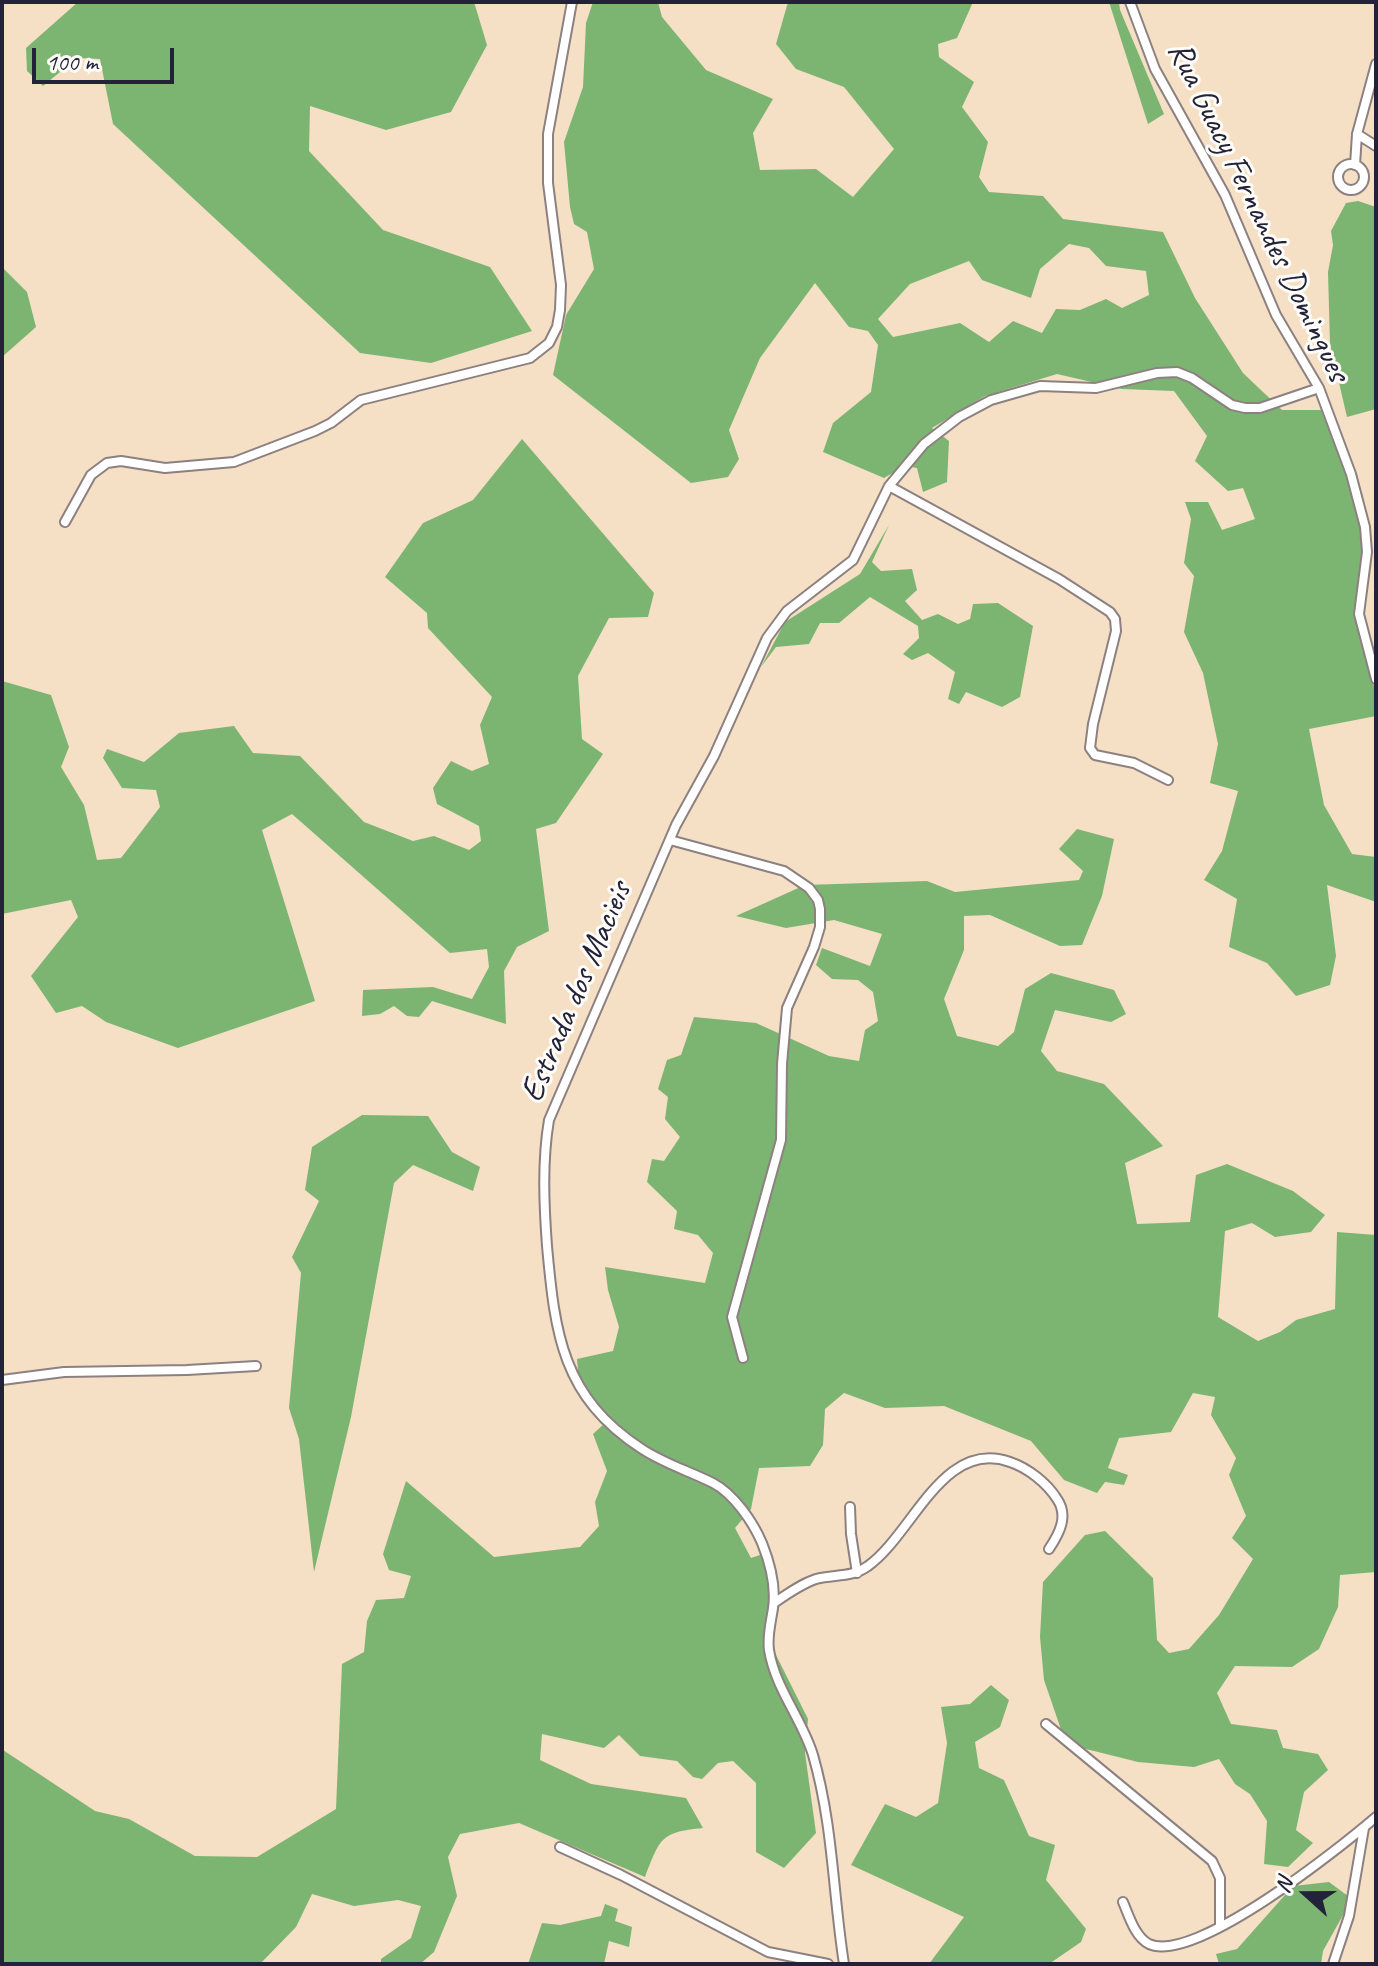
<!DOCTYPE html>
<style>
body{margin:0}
#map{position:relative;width:1378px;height:1966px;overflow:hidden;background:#f5dfc5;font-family:Caveat,sans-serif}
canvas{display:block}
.frame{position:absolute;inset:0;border:4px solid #22223b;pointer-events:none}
.north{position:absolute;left:1266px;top:1854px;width:80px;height:80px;-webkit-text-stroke:6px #fdfcf7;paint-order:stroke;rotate:291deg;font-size:22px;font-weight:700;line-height:32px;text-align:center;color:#22223b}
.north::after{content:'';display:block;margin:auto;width:28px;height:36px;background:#22223b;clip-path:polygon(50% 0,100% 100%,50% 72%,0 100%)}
.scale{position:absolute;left:32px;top:48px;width:142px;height:36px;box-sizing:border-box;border:4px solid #22223b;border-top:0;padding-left:10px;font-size:24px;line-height:28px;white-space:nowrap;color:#22223b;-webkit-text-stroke:6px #fdfcf7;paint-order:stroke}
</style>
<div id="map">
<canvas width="1378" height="1966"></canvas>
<div class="frame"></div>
<div class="north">N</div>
<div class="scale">100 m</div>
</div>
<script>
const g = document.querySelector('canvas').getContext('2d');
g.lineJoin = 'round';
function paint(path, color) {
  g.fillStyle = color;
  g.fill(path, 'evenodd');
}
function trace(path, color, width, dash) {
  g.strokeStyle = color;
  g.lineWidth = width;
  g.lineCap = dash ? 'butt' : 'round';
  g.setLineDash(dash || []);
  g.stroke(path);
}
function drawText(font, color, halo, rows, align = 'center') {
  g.font = font + ' Caveat,sans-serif';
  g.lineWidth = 6;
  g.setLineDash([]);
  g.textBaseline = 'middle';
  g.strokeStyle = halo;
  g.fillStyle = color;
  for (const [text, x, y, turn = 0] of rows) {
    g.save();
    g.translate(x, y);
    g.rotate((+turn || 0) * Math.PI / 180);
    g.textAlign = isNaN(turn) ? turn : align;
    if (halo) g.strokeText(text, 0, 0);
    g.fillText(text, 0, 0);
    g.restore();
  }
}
const forest = new Path2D(`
 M 78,2 L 474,2 L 487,45 L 451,112 L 386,130 L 310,106 L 309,151 L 383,230 L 490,267 L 532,331 L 431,363 L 360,353 L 113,124 L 100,59 L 77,58 L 43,86 L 27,71 L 26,48 Z
 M 593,2 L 658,2 L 662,17 L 706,70 L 773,99 L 753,133 L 760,170 L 816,169 L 853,197 L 894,149 L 844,87 L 796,69 L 776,44 L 788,2 L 973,2 L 957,38 L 938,44 L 939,57 L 974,82 L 962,107 L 988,142 L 979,177 L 989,192 L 1043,196 L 1063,219 L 1163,232 L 1195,298 L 1243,373 L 1282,410 L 1322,410 L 1345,465 L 1366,540 L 1355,607 L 1376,695 L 1376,716 L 1309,729 L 1324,805 L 1352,854 L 1376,857 L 1376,902 L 1327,885 L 1336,956 L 1330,985 L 1296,996 L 1267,963 L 1229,947 L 1237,899 L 1204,880 L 1222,851 L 1238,791 L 1210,783 L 1218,744 L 1203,673 L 1184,632 L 1194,576 L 1184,563 L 1191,519 L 1185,502 L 1208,502 L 1222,530 L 1255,519 L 1243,488 L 1228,491 L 1195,461 L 1207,436 L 1174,391 L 1122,389 L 1057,374 L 985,396 L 932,428 L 949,441 L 947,482 L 923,492 L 917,468 L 905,466 L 884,478 L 823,452 L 833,423 L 871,392 L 878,345 L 868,331 L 849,327 L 815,283 L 760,358 L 729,430 L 739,459 L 728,477 L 691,483 L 553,375 L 566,315 L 594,269 L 587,232 L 574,224 L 570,207 L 564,142 L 583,87 L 586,23 ZM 1069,244 L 1089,248 L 1106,266 L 1146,271 L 1149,295 L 1122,308 L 1106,299 L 1080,310 L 1056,309 L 1042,333 L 1013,321 L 989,342 L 960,323 L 893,337 L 878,319 L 910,284 L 969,261 L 982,280 L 1031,298 L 1040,269 Z
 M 1109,2 L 1119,2 L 1120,10 L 1164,114 L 1148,124 Z
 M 1358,201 L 1376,207 L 1376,409 L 1347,417 L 1330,344 L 1328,272 L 1333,245 L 1331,231 L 1346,203 Z
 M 2,267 L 27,292 L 36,327 L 2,357 Z
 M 522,439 L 654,593 L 648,617 L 609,618 L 578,676 L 582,739 L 603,754 L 556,823 L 536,829 L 549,931 L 517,947 L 504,971 L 506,1024 L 432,1001 L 419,1017 L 407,1016 L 394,1006 L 380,1014 L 362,1016 L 363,990 L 433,987 L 472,999 L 489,967 L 487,949 L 450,953 L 292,814 L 262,830 L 315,1001 L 178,1048 L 106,1022 L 82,1006 L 56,1013 L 31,976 L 78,917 L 71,900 L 2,914 L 2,681 L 51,695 L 69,747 L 61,767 L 84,805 L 97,860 L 121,858 L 160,807 L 156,790 L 122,788 L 103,758 L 107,749 L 144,762 L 179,733 L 234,726 L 253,753 L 300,756 L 364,822 L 413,841 L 434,836 L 469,850 L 481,841 L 479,826 L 437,804 L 433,788 L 451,761 L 472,771 L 489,764 L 480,725 L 492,697 L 428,628 L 427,613 L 385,577 L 423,523 L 473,500 Z
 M 889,525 L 872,562 L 881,571 L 912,569 L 917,590 L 905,601 L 922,620 L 938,614 L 958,624 L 970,619 L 973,604 L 998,603 L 1033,626 L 1020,697 L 1002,707 L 966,692 L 959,704 L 948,699 L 955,672 L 928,653 L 912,660 L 903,654 L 919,638 L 918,626 L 870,597 L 839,623 L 820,623 L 809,644 L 776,647 L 761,667 L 785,622 L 860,574 Z
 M 1077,829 L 1114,839 L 1102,896 L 1082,945 L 1060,946 L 990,915 L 964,916 L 964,950 L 944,999 L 957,1036 L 998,1046 L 1014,1032 L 1025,989 L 1051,973 L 1114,990 L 1126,1014 L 1111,1022 L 1055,1010 L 1041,1051 L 1057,1071 L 1104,1084 L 1163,1146 L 1125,1163 L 1137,1224 L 1190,1222 L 1196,1175 L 1227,1164 L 1293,1191 L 1325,1215 L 1311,1232 L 1275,1237 L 1252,1223 L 1225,1231 L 1218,1317 L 1258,1341 L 1280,1332 L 1296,1320 L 1335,1309 L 1337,1232 L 1376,1235 L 1376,1572 L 1340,1575 L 1338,1607 L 1319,1649 L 1292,1667 L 1235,1666 L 1217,1693 L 1231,1724 L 1277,1730 L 1283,1748 L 1318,1754 L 1328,1770 L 1304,1792 L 1296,1830 L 1313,1843 L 1288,1867 L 1264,1864 L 1267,1821 L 1250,1794 L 1235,1784 L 1219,1759 L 1194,1767 L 1138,1762 L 1066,1744 L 1044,1680 L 1040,1637 L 1043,1582 L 1085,1535 L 1105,1531 L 1153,1578 L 1157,1640 L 1169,1653 L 1189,1649 L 1219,1615 L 1253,1559 L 1232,1538 L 1246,1516 L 1229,1475 L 1236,1458 L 1211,1415 L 1215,1397 L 1193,1393 L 1171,1432 L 1119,1438 L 1108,1468 L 1128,1475 L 1124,1485 L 1105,1482 L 1097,1493 L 1064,1480 L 1031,1441 L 944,1406 L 885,1408 L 844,1393 L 825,1409 L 823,1445 L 810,1466 L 759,1468 L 751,1509 L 735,1528 L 751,1558 L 769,1552 L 781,1599 L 771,1645 L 808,1719 L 805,1753 L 816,1833 L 784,1868 L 756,1852 L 756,1783 L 733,1761 L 718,1763 L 702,1779 L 693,1777 L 677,1761 L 640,1756 L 619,1735 L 604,1748 L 542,1734 L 540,1760 L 591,1784 L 686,1798 L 703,1828 C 660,1832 660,1839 645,1877 L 519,1823 L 460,1834 L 448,1857 L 457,1896 L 434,1952 L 420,1964 L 381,1964 L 381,1959 L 411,1938 L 421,1906 L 398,1900 L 354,1906 L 312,1894 L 296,1927 L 260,1964 L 2,1964 L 3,1750 L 95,1811 L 129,1819 L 195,1856 L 257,1857 L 336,1809 L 342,1664 L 364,1652 L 367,1621 L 376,1600 L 404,1598 L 411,1576 L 389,1570 L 383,1554 L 406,1481 L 494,1557 L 580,1547 L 599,1526 L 595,1502 L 607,1471 L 593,1434 L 605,1423 L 579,1384 L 577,1359 L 613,1351 L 619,1327 L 608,1290 L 605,1267 L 705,1283 L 713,1253 L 698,1235 L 674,1229 L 677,1211 L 647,1182 L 652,1159 L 664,1161 L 680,1137 L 665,1119 L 668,1097 L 658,1089 L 667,1060 L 681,1055 L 694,1017 L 756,1023 L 829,1056 L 859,1061 L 865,1030 L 878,1021 L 873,992 L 858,980 L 832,979 L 816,965 L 822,948 L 870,966 L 882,934 L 834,920 L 786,928 L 736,916 L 805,885 L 927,881 L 955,892 L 1079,880 L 1083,871 L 1059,849 Z
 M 362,1115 L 428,1116 L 452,1152 L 480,1167 L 473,1191 L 413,1165 L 394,1183 L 351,1417 L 314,1572 L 299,1439 L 289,1408 L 301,1273 L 292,1257 L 319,1201 L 305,1190 L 312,1147 Z
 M 991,1685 L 1009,1700 L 1000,1727 L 975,1742 L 979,1768 L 1004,1780 L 1029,1836 L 1055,1845 L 1046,1880 L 1086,1929 L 1081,1942 L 1049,1964 L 929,1964 L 964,1917 L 851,1865 L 885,1804 L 916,1817 L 938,1803 L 947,1743 L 941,1707 L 970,1704 Z
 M 1329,1882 L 1352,1899 L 1323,1951 L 1321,1964 L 1219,1964 L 1216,1954 L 1237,1949 L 1293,1886 Z
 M 605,1904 L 618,1909 L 615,1921 L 632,1927 L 629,1947 L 609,1941 L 604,1964 L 528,1964 L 542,1923 L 560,1925 L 601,1916 Z`);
const street = new Path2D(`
 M 1130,2 L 1155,69 L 1225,195 L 1276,315 L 1319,388 L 1351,474 L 1365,527 L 1367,552 L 1359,614 L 1376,679
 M 1357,134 L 1376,146
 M1338 177a13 13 0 1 1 26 0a13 13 0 1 1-26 0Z
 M 1355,165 L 1357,134 L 1376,64
 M 889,486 L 1059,579 L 1110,612 L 1115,619 L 1116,631 L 1093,724 L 1090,748 L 1095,755 L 1134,763 L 1168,780
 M 65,522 L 91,475 L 107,463 L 121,461 L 165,468 L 234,462 L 315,431 L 331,423 L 361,400 L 530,358 L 549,343 L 557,327 L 560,310 L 561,285 L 548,183 L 548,134 L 572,2
 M 670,840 L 784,871 L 809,888 L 818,900 L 820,909 L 820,927 L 814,947 L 787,1008 L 782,1064 L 781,1140 L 732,1317 L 743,1358
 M 2,1380 L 64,1372 L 187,1370 L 256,1366
 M 850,1507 L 851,1534 L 857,1573
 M 774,1603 C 787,1594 801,1584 816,1579 C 834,1574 852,1578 868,1566 C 913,1534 943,1438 1010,1462 C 1028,1468 1047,1483 1057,1499 C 1069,1516 1059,1534 1049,1549
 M 1046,1724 L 1212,1861 L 1220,1878 L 1220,1926
 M 560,1847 L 621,1875 L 768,1952 L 828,1964
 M 1123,1902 C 1129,1916 1135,1937 1149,1944 C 1194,1965 1341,1847 1376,1817
 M 844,1964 C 833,1894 833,1824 813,1755 C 802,1719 775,1688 769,1650 C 767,1636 771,1622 773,1608 C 776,1587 770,1563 762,1543 C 753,1522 734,1494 713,1483 C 689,1471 665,1464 642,1449 C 562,1397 555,1334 547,1246 C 544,1205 542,1161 549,1120 L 676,825 L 714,756 L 767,638 L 787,611 L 853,560 L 889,486 L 924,444 L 959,417 L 991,400 L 1040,386 L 1096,388 L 1157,373 L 1177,372 L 1192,378 L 1232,405 L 1245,408 L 1260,408 L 1319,388
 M 1333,1964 L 1349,1916 L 1364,1828`);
const streetNames = [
 ["Rua Guacy Fernandes Domingues",1258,212,64],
 ["Estrada dos Macieis",577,992,-67]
];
paint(forest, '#7cb572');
trace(street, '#8c8080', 12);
trace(street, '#fff', 8);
drawText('34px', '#22223b', '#fdfcf7', streetNames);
</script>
